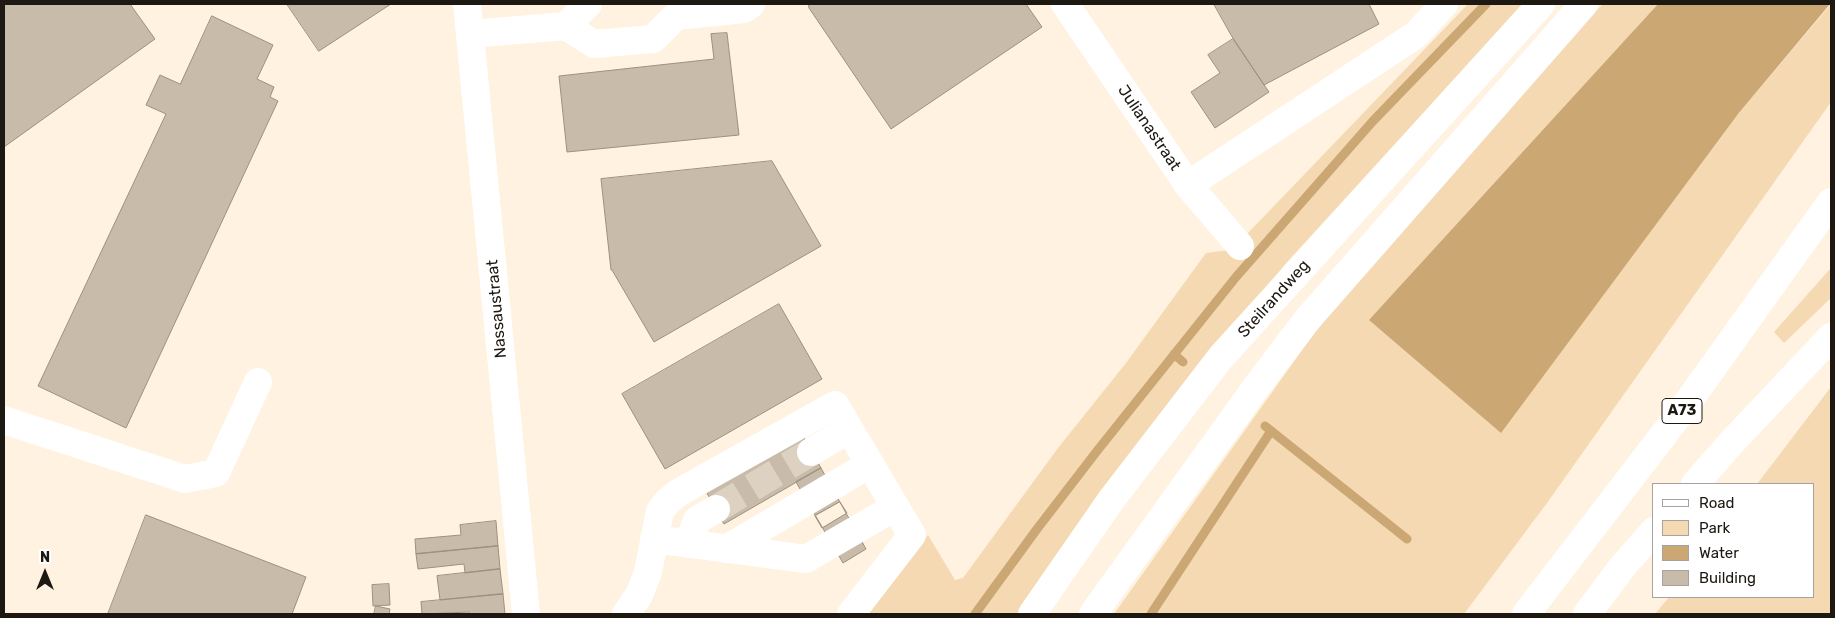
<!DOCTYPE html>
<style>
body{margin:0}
#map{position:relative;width:1835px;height:618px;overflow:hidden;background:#fff2e0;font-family:Rubik,sans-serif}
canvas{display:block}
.frame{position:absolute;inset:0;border:5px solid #1d1812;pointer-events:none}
.legend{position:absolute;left:1652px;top:483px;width:162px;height:115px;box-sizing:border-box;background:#fff;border:1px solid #a5a3a0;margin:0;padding:6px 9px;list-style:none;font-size:15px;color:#1d1812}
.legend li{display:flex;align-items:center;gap:10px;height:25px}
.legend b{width:25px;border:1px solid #a5a3a0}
.north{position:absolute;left:20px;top:548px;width:50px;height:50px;-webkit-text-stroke:4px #fff;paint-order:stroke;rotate:0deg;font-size:14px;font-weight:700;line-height:20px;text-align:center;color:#1d1812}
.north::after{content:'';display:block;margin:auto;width:18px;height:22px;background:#1d1812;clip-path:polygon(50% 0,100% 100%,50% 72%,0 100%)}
</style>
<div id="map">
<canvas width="1835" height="618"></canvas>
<div class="frame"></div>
<ul class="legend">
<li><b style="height:6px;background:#fff"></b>Road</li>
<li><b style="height:14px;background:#f4d9b3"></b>Park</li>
<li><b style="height:14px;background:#cba774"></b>Water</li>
<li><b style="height:14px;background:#c8bbaa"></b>Building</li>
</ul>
<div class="north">N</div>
</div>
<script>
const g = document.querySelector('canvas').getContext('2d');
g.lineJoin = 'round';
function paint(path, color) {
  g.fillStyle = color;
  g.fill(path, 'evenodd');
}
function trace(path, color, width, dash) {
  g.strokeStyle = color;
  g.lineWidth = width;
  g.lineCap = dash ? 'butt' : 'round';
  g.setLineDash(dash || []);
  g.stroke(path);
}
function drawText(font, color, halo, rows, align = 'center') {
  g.font = font + ' Rubik,sans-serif';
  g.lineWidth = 5;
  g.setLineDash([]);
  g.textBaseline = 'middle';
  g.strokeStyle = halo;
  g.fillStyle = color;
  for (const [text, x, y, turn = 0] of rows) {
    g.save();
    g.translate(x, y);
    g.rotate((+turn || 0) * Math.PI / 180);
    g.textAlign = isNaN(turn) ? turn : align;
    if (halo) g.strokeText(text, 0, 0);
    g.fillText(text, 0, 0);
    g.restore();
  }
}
const green = new Path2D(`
 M 1468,4 L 1523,4 L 1287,262 L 1179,395 L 1019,614 L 866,614 L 928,535 L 955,580 L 963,578 L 1058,448 L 1126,363 L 1206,253 L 1237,249 L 1248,233 Z
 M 1603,4 L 1658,4 L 1635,29 L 1738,114 L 1831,4 L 1831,102 L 1547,503 L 1464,614 L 1114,614 L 1315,332 L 1519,88 Z
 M 1831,268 L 1831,298 L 1784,343 L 1774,332 Z
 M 1831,387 L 1831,614 L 1655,614 L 1669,597 L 1814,597 L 1814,484 L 1757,484 Z`);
const water = new Path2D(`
 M 1658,4 L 1830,4 L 1738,114 L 1501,433 L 1369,320 Z`);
const stream = new Path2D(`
 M 1174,354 L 1183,362
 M 1265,426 L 1407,539
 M 975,614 L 1037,529 L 1097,451 L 1236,277 L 1373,121 L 1486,4
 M 1151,614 L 1271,431`);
const building = new Path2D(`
 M 4,4 L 130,4 L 155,39 L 4,147 Z
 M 287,4 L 391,4 L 319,51 Z
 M 809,4 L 1026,4 L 1042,27 L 891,129 L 809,8 Z
 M 1214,4 L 1369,4 L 1379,24 L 1264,85 L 1231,35 Z
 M 212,16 L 273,45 L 257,79 L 274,87 L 270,97 L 278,101 L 126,428 L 38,386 L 166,114 L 146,105 L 160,75 L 180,84 Z
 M 727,33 L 739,135 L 567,152 L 559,76 L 714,59 L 711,34 Z
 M 1233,39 L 1269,92 L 1215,128 L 1191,92 L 1220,73 L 1208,55 Z
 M 772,161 L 821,246 L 654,342 L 612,270 L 611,270 L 601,179 Z
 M 779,304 L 822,379 L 665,469 L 622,394 Z
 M 800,431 L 821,468 L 724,524 L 703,486 Z
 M 821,468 L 866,549 L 843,563 L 796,482 Z
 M 840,502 L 847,513 L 822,528 L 815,516 Z
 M 146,515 L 306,577 L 292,614 L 108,614 Z
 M 496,521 L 498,546 L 416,554 L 415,539 L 461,535 L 460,525 Z
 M 498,546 L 500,569 L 465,573 L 464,564 L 418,569 L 416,554 Z
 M 500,569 L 503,594 L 440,600 L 437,576 Z
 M 389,584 L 390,605 L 373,606 L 372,585 Z
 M 503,594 L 505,614 L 469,614 L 469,612 L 422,614 L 421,602 Z
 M 376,606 L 390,609 L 389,614 L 374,614 Z`);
const minorTunnel = new Path2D(`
 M 716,509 L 811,452`);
const minor = new Path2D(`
 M 467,4 L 526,614
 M 1065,4 L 1188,185 L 1240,246
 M 566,26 L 588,4
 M 470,34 L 566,26 L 594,44 L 653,39 L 676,16 L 744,9 L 751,4
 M 1188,185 L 1417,34 L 1444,4
 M 4,420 L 185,479 L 216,473 L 258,382
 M 811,452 L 849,429
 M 654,539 L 806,559 L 895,507
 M 688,544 L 697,520 L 716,509
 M 726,549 L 870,464
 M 626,614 L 639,595 L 648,572 L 660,511 L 668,501 L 678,493 L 835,405 L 912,535 L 851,614`);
const major = new Path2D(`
 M 1032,614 L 1111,500 L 1221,357 L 1541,4
 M 1093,614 L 1257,386 L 1307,320 L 1584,4`);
const highway = new Path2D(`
 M 1695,484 L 1732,442 L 1831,337
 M 1526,614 L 1678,416 L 1831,202
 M 1587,614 L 1623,566 L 1654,531`);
const shields = [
 [1682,411,40]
];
const shieldNames = [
 ["A73",1682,411]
];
const streetNames = [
 ["Julianastraat",1149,128,56],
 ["Steilrandweg",1274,299,-48],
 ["Nassaustraat",497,309,-95]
];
paint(green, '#f4d9b3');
paint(water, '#cba774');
trace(stream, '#cba774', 9);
paint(building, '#c8bbaa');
trace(building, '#9c907f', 1);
trace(minorTunnel, '#ddd1c1', 28, [28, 14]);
trace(minor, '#fff', 28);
trace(major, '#fff', 28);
trace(highway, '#fff', 28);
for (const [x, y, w] of shields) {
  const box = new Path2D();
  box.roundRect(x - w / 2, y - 12.5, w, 25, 4);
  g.fillStyle = '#fff';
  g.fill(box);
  trace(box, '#1d1812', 1);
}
drawText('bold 15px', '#1d1812', null, shieldNames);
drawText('16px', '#1d1812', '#fff', streetNames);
</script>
